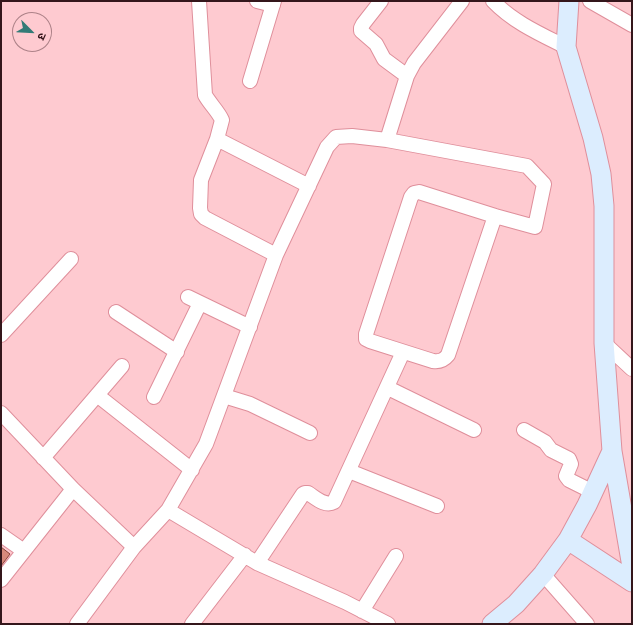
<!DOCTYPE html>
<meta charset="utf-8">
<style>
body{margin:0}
#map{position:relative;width:633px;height:625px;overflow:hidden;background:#fecad0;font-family:Montserrat,"Noto Sans Devanagari",sans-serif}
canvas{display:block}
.frame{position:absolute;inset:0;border:2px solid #34161b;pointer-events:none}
.north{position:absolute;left:12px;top:12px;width:40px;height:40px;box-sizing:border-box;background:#fecad0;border:1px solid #ad8288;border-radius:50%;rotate:114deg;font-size:11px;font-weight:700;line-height:16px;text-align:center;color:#34161b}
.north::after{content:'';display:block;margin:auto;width:14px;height:18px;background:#337b77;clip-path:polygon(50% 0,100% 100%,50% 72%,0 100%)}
</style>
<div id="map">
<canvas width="633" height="625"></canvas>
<div class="frame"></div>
<div class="north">उ</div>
</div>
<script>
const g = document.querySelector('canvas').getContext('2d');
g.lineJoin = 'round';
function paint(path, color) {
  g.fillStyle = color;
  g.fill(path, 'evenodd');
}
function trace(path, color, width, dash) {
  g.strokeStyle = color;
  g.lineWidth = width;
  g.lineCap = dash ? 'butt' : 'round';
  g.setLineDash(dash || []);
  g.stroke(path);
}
const building = new Path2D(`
 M 1,547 L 10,554 L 1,566 Z`);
const street = new Path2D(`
 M 199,1 L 205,95 C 210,104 218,111 222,120 L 217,139 L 201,180 L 200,208 L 201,214 L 205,218 L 276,255
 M 257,1 L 273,5
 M 381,1 L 363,24 L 361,28 L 361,31 L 376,44 L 384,59 L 407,76
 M 493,1 C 513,22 540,34 566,47
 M 590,1 L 632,25
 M 250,81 L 274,1
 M 217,139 L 309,186
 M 387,140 L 407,76 L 414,63 L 462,1
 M 188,297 L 250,327
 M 116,312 L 177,352
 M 1,335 L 71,259
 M 604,343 L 632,369
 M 388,388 L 474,430
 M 97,395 L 192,470
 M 224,396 L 250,404 L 310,433
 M 154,397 L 200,303
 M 1,413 L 73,489 L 134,547
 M 524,430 L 545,442 L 551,450 L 569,459 L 571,464 L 566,476 L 569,480 L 593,492
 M 43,458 L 122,366
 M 349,471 L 437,506
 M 168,510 L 257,563 L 345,602 L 388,624
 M 1,535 L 24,551
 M 257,563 L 303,494 L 305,493 L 308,493 C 316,498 325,507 334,502 L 403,352
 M 543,574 L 587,624
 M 1,580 L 73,489
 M 362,611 L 396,556
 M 77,624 L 134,547 L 168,510 L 206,444 L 276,255 L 327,147 L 336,137 L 352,136 L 387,140 L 527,166 L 544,184 L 535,227 L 495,216 L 419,192 L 414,193 L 411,197 L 366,334 L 366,339 L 370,341 L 433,361 C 440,362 444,360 448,355 L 495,216
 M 192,624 L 245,555`);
const secondary = new Path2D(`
 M 569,1 L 566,47 L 593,138 L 601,174 L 604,206 L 604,343 L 612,451 L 587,505 L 568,540 L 632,582
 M 612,451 L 632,567
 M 492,624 L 516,604 L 543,574 L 568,540`);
paint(building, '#d7897c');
trace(building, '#874137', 1);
trace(street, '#df8f9b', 16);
trace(secondary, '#df8f9b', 21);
trace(street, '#fff', 14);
trace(secondary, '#dcedfe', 19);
</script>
